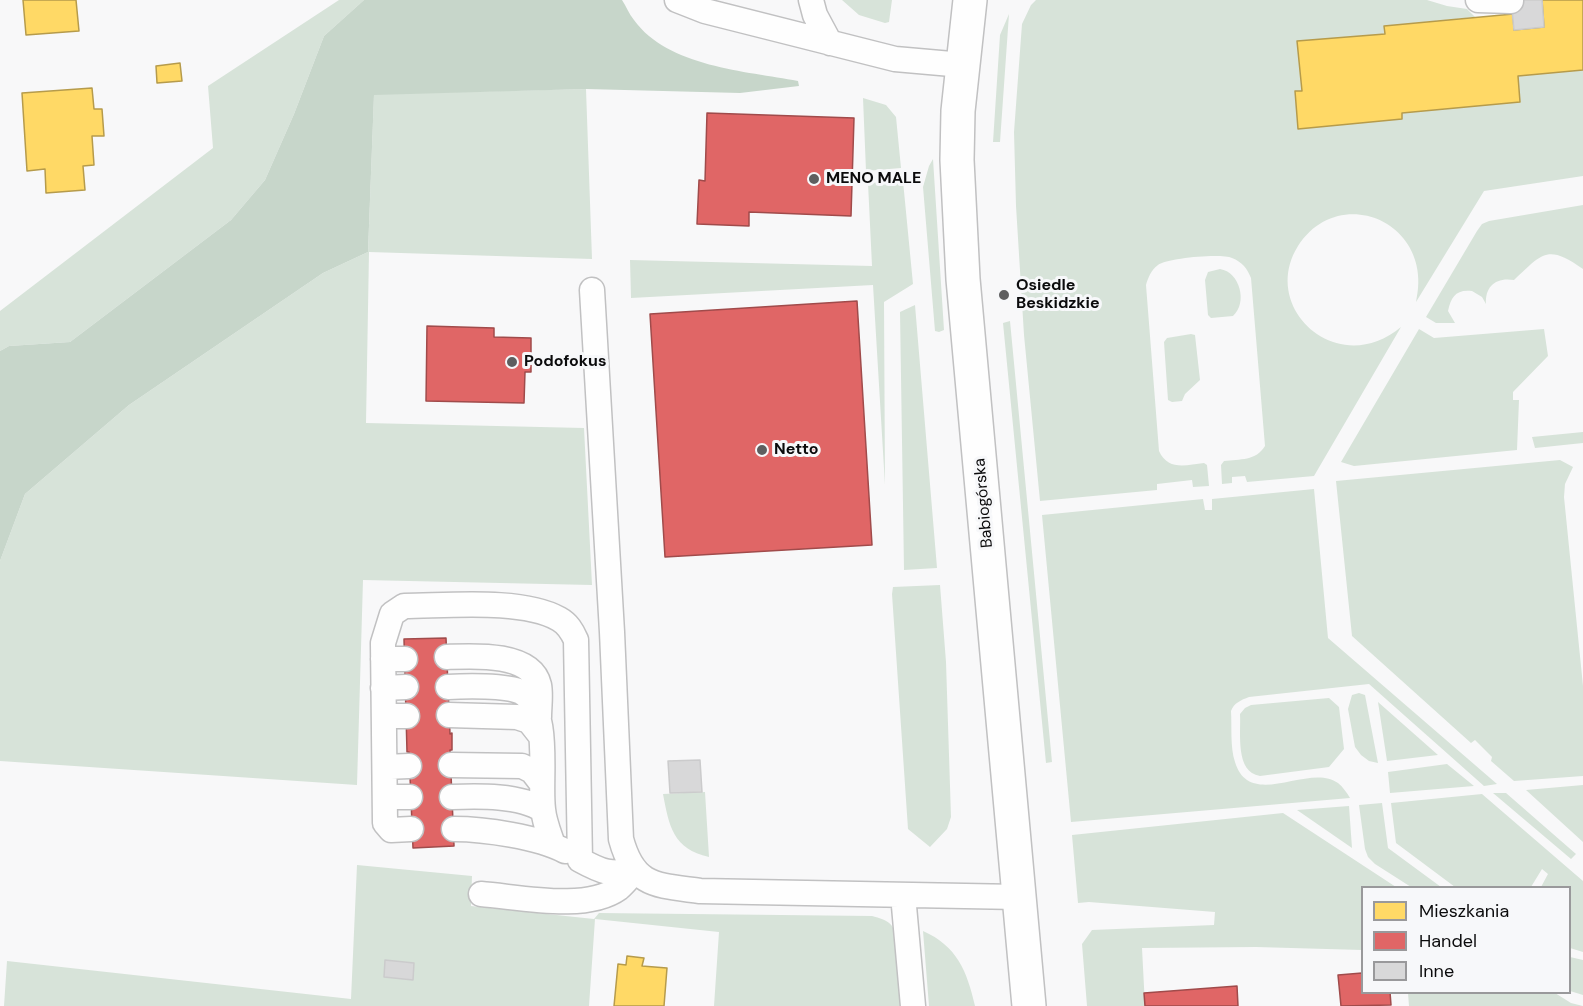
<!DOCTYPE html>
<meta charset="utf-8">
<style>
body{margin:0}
#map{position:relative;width:1583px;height:1006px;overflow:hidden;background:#f8f8f9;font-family:"DM Sans",sans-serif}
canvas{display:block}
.legend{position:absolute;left:1361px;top:886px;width:210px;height:108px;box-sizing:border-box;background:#f7f8fa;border:2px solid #99999b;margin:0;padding:8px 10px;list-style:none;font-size:18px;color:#0b0b0c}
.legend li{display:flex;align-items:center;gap:12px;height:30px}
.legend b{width:30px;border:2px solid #99999b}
</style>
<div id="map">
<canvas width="1583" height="1006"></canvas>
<ul class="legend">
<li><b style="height:16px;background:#ffd966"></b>Mieszkania</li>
<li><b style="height:16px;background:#e06666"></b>Handel</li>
<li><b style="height:16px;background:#d8d8d9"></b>Inne</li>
</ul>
</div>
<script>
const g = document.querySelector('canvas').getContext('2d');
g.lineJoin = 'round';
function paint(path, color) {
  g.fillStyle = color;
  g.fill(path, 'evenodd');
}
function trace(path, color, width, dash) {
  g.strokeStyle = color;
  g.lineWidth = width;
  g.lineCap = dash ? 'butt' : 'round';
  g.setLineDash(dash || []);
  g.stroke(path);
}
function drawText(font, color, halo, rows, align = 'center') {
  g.font = font + ' "DM Sans",sans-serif';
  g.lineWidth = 6;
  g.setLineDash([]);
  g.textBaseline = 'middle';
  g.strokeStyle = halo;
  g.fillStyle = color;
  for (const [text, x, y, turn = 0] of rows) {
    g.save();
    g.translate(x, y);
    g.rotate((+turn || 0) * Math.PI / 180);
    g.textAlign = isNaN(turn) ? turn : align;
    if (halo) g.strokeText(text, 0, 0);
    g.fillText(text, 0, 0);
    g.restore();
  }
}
const green = new Path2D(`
 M 339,0 L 364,0 L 324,36 L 294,114 L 265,180 L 231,220 L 70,342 L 9,346 L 0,351 L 0,311 L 213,148 L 208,86 Z
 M 842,0 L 892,0 L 889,22 L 885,23 L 859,15 Z
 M 1036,0 L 1427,0 L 1447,6 L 1467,9 L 1475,17 L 1385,26 L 1385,34 L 1297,41 L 1302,91 L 1295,92 L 1298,129 L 1402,119 L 1402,113 L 1520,102 L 1518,76 L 1583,70 L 1583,176 L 1484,191 L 1416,302 C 1435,222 1339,182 1298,246 C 1259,308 1338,380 1401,327 L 1314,476 L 1247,482 L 1245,476 L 1232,477 L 1232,483 L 1222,484 L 1221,465 L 1224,461 C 1240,459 1256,461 1265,446 L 1251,278 C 1247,268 1242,262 1232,258 C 1221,253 1167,258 1158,265 C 1151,270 1148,278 1146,285 L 1159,451 C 1168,471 1186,465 1204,463 L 1207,465 L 1209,486 L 1193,487 L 1192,480 L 1157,484 L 1157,490 L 1040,501 L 1024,335 L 1016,206 L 1014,132 L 1022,24 L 1031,5 Z
 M 1009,14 L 1000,142 L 993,142 L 1000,35 Z
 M 586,89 L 592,259 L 369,252 L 366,423 L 584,428 L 592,585 L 363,580 L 357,785 L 0,761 L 0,561 L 25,494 L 129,405 L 323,273 L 368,252 L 374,94 Z
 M 863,98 L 886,105 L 896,117 L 901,168 L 866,171 Z
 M 933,159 L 944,330 L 939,332 L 935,331 L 923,187 L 929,166 Z
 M 903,181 L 913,284 L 884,302 L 885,485 L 873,285 L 631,298 L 630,260 L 872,266 L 868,183 Z
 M 1583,205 L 1583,269 C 1547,244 1543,253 1514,280 C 1496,277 1485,286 1486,304 L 1482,297 L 1472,291 C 1456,289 1451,297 1448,311 L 1455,323 L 1436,323 L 1426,317 L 1477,231 L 1482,224 L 1489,221 Z
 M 1220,269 C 1240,272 1248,303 1233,316 L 1211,318 L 1208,315 L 1205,280 L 1208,272 Z
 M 915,305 L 937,568 L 904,570 L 900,312 Z
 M 1010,321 L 1052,762 L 1046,763 L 1003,323 Z
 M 1419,329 L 1434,338 L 1544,329 L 1548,356 L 1513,392 L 1513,400 L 1519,400 L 1517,450 L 1354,466 L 1341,462 Z
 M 1191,334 L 1195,335 L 1200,380 L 1185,394 L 1182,401 L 1172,402 L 1168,400 L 1164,342 L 1167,338 Z
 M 1583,432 L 1583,443 L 1535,448 L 1532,437 Z
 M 1560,460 L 1573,467 L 1565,484 L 1564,497 L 1583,686 L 1583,776 L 1514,781 L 1491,761 L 1492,757 L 1475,740 L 1471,743 L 1352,636 L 1336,481 Z
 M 1314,489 L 1328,638 L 1497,784 L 1484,786 L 1369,684 L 1249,697 C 1241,700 1234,703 1231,711 C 1232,727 1230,747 1235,762 C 1250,811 1309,762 1338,783 C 1343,787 1347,793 1350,798 L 1071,822 L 1042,515 L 1203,499 L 1205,510 L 1212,510 L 1212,499 Z
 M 940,585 L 946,662 L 951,817 L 947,829 L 930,847 L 908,829 L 892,594 L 893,587 Z
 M 1359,693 L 1365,695 L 1378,763 L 1369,761 L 1361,755 L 1355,747 L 1348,709 L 1352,695 Z
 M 1329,698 L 1339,707 L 1344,749 L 1329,767 L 1260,776 C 1235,772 1241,734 1240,714 L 1245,708 L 1251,705 Z
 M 1378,702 L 1438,755 L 1387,761 Z
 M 1447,764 L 1474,786 L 1390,793 L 1388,772 Z
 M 1583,785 L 1583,842 L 1526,790 Z
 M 705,792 L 709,857 C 673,849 669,826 663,794 Z
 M 1493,793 L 1506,793 L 1576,854 L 1571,859 Z
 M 1482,794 L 1583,881 L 1583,952 L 1570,948 L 1570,888 L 1541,887 L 1548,874 L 1542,869 L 1531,887 L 1455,887 L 1396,843 L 1391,803 Z
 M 1382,803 L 1388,848 L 1441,887 L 1411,887 L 1375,864 L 1368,857 L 1365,849 L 1359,805 Z
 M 1349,806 L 1352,848 L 1297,810 Z
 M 1283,813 L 1396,887 L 1362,888 L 1362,950 L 1256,947 L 1142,948 L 1145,1006 L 1087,1006 L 1082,944 L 1092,930 L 1214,925 L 1215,912 L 1089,902 L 1078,903 L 1072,835 Z
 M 357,865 L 472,876 L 471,906 L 594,919 L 599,913 L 872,916 C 879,918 888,920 892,926 C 901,939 900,988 901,1006 L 714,1006 L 719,932 L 595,919 L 589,1006 L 4,1006 L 7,961 L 351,999 Z
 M 923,931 C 957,946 967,971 975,1006 L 929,1006 Z
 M 1570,957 L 1583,960 L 1583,995 L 1570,991 Z
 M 1408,993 L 1555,993 L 1571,1003 L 1583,1006 L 1409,1006 Z`);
const forest = new Path2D(`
 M 364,0 L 622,0 C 626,6 629,14 634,20 C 668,67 746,71 798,81 L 799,86 L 740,93 L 586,89 L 374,95 L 368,252 L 323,273 L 129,405 L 25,494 L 0,561 L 0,351 L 9,346 L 70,342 L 231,220 L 265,180 L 294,114 L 324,36 Z`);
const homes = new Path2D(`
 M 23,0 L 76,0 L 79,31 L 26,35 Z
 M 1542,0 L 1583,0 L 1583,70 L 1518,76 L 1520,102 L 1402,113 L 1402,119 L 1298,129 L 1295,91 L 1302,91 L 1297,41 L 1385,34 L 1384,26 L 1513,14 L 1514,30 L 1544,27 Z
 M 180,63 L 182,81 L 157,83 L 156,66 Z
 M 92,88 L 94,109 L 102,109 L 104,136 L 92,136 L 94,165 L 83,166 L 85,190 L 46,193 L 45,169 L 27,171 L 22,93 Z
 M 627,956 L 644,958 L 642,966 L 667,968 L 664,1006 L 614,1006 L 618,964 L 626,965 Z`);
const shops = new Path2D(`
 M 707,113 L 854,118 L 851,216 L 749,212 L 749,226 L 697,224 L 699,180 L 705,181 Z
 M 857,301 L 872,545 L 665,557 L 650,314 Z
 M 427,326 L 494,328 L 494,337 L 531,338 L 531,372 L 525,372 L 524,403 L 426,401 Z
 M 446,638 L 450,734 L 452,733 L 452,750 L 450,750 L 454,846 L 413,848 L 409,752 L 407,752 L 404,639 Z
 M 1362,973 L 1362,992 L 1390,992 L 1391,1005 L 1341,1006 L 1338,975 Z
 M 1237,986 L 1238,1006 L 1145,1006 L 1144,993 Z`);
const building = new Path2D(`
 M 1511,0 L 1542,0 L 1544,27 L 1514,30 Z
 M 700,760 L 702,792 L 670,793 L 668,761 Z
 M 385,960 L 414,963 L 413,980 L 384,977 Z`);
const service = new Path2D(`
 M 677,0 L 705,11 L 895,59 L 963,65
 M 811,0 L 815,15 L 830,43
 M 1478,0 L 1511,1
 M 592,290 L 612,632 L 621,839 C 634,887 656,885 700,891 L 1018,897
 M 447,657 C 472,656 531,652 539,685 C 541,694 539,707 539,717
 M 383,659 L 405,659
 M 448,687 C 465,686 506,685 521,692 C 552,709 539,779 543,809 C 544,821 549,833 553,845
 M 383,688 L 406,687
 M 449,715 L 517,717 L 529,721 L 540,735
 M 384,716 L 407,716
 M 451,765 L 522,766 L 532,771 L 542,784
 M 385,767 L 409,766
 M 385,797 L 410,797
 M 452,797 C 479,796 520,795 543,810
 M 411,829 L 391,830 L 385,823 L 383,643 L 392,614 L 404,606 C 446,606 522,598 559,619 C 568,624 572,631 576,640 L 580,860 C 602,872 610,875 635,871
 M 454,829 C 484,829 539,837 565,851
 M 481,894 C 520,897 586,912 619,888 C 625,883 630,876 635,871
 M 903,895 L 913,1006`);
const tertiary = new Path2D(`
 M 970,0 L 958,111 L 957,160 L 963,279 L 1029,1006`);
const markers = [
 [814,179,6,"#5e5e5f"],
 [1004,295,6,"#5e5e5f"],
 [512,362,6,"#5e5e5f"],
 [762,450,6,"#5e5e5f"]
];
const poiNames = [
 ["MENO MALE",826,179],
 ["Osiedle",1016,286],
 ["Beskidzkie",1016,304],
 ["Podofokus",524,362],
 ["Netto",774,450]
];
const streetNames = [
 ["Babiogórska",984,503,-95]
];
paint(green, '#d7e3d9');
paint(forest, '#c7d6ca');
paint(homes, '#ffd966');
trace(homes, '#b69b4b', 1.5);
paint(shops, '#e06666');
trace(shops, '#a04b4b', 1.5);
paint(building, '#d8d8d9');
trace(building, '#cbcbcc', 1.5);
trace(service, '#c1c1c2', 27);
trace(tertiary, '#c1c1c2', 36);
trace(service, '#fefefe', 24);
trace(tertiary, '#fefefe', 33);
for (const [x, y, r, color] of markers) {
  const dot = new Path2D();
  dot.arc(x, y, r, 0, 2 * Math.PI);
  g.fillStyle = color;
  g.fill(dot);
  trace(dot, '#f7f8fa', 2);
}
drawText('bold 16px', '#0b0b0c', '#f7f8fa', poiNames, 'left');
drawText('16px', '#0b0b0c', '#f7f8fa', streetNames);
</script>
